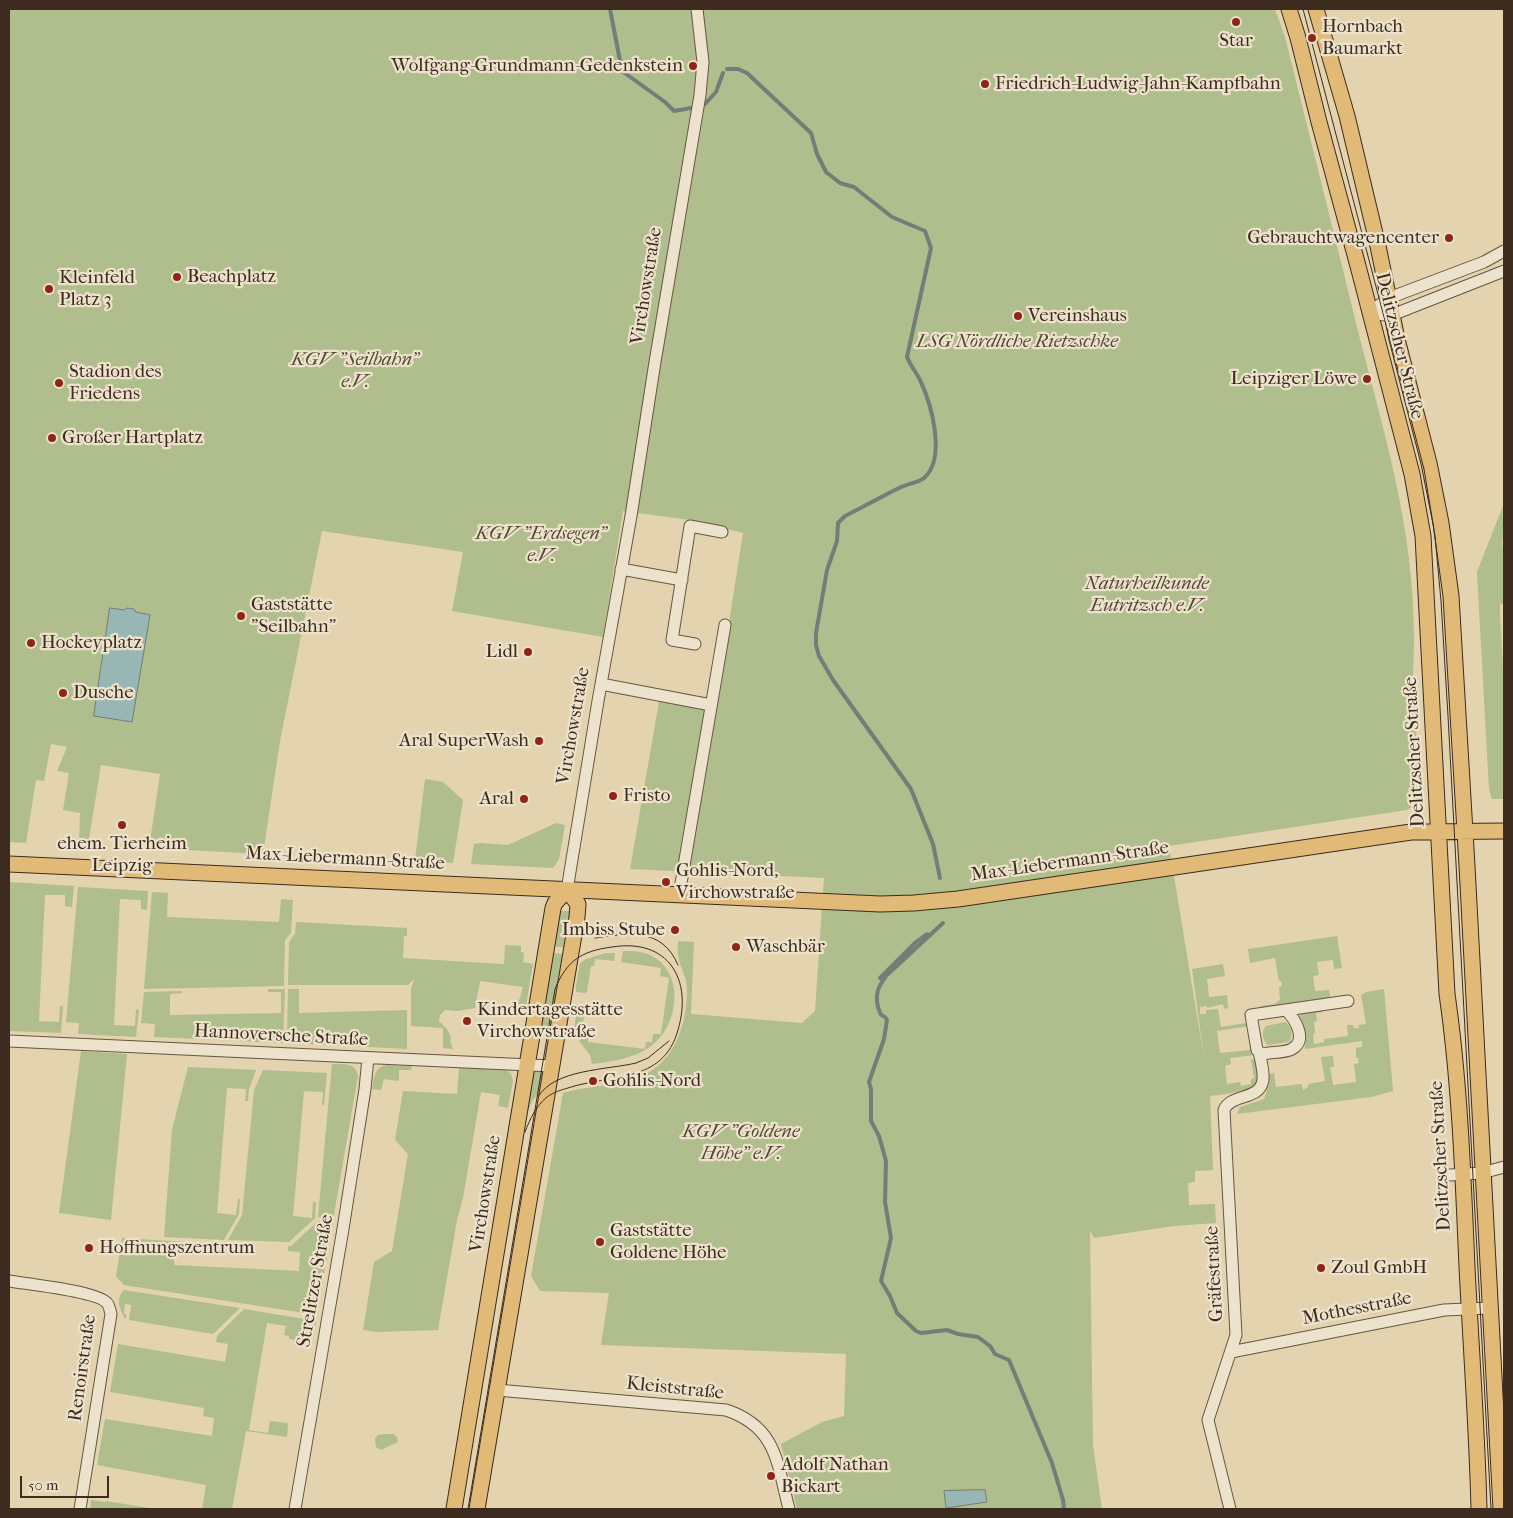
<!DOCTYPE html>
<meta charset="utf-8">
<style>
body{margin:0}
#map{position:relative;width:1513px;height:1518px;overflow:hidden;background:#e3d3af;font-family:"IM FELL French Canon",serif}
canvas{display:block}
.frame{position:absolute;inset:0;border:10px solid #3d2b1f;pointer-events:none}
.scale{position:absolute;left:20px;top:1476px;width:89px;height:22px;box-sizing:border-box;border:2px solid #3d2b1f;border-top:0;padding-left:6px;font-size:15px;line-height:18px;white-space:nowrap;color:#3d2b1f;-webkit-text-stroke:4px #ede2cb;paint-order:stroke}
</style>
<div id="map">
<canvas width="1513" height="1518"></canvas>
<div class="frame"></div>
<div class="scale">50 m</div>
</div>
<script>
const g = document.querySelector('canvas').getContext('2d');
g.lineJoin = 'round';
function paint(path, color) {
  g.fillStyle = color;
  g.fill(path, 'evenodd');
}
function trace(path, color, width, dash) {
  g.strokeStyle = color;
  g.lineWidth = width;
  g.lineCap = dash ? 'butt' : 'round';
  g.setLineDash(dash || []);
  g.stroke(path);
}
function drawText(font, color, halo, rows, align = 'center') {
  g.font = font + ' "IM FELL French Canon",serif';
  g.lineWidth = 4.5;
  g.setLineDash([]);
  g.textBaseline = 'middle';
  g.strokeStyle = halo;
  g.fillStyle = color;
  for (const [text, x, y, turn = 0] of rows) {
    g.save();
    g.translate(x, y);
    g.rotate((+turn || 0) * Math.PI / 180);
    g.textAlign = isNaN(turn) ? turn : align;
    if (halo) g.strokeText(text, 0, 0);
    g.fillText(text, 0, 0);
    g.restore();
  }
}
const green = new Path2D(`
 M 9,9 L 1275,9 L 1285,37 C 1310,137 1335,238 1360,339 C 1377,405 1396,470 1406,537 C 1411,571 1414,606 1414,640 C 1414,667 1411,693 1414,720 C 1416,741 1431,799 1407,810 L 1169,846 L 1204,1058 L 1192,969 L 1223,964 L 1225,976 L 1207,979 L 1209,997 L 1227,995 L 1228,1008 L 1224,1009 L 1223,1004 L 1207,1008 L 1207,1006 L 1200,1007 L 1200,1014 L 1206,1014 L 1206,1010 L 1218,1009 L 1221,1027 L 1246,1023 L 1246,1011 L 1248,1009 L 1250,1026 L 1217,1031 L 1220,1053 L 1250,1050 L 1249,1039 L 1252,1038 L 1255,1055 L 1230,1058 L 1231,1064 L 1225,1066 L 1227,1084 L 1240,1082 L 1241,1086 L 1251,1084 L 1251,1079 L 1254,1078 L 1251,1059 L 1256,1060 C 1257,1066 1259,1073 1257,1080 C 1254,1093 1222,1094 1210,1096 L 1213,1170 L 1195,1171 L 1195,1182 L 1188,1183 L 1189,1205 L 1215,1204 L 1216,1223 L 1174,1226 L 1094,1238 L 1090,1231 L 1093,1445 L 1102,1509 L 797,1509 L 781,1444 L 822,1422 L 844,1416 L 846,1354 L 601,1345 L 609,1293 L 540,1291 L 531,1276 L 563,1093 C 585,1086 609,1087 631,1080 C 672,1069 687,1028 687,989 C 687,977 680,968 678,956 C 677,951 678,946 678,941 L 694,942 L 691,1014 L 802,1023 L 815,1011 L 824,878 L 630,869 L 661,690 L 717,699 L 743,533 L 690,520 L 623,511 L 603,637 L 452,611 L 463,552 L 322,531 L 280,741 L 263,854 L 149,848 L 160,774 L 101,765 L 88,845 L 79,845 L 80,813 L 63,810 L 69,773 L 57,771 L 67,747 L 51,744 L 44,781 L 36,780 L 26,843 L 9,842 Z
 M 1504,503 L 1504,532 L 1502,542 L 1504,554 L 1504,604 L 1500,604 L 1500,615 L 1504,684 L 1504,799 L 1492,799 L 1489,789 L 1477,572 Z
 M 425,779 L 443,782 L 463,800 L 453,863 L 415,860 Z
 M 556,823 L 565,825 L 559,859 L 553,868 L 471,864 L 474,844 L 481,843 L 508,845 Z
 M 9,882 L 74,886 L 72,907 L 65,906 L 65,895 L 45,895 L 39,1021 L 59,1022 L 60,1006 L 63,1006 L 61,1033 L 9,1031 Z
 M 78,887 L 148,891 L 147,910 L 141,909 L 141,900 L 120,899 L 114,1025 L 135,1026 L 136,1009 L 139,1010 L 136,1037 L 78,1034 L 79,1023 L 66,1022 Z
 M 152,892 L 168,893 L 167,917 L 279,922 L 281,899 L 293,900 L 291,933 L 285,940 L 284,986 L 144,989 Z
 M 558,911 L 573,911 L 567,948 L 552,946 Z
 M 296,922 L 407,928 L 407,936 L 404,936 L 403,958 L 504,964 L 505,945 L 521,946 L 521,952 L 524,953 L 523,962 L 533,964 L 526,1006 L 518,1004 L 523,987 L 480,981 L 475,1008 L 457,1011 L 445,1010 L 440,1015 L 439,1021 L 447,1029 L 451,1037 L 450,1040 L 453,1049 L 443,1048 L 443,1028 L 411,1026 L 411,989 L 414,979 L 408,985 L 288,985 L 289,942 L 295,934 Z
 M 1337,936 L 1342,968 L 1334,969 L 1333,960 L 1317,962 L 1319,975 L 1313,976 L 1315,991 L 1329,990 L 1331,1000 L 1261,1010 L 1260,1006 L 1274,1004 L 1280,1000 L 1279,987 L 1282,986 L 1281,981 L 1279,981 L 1275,958 L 1250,963 L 1248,949 Z
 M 623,951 C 632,951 642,951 650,955 C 686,972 679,1026 651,1046 C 634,1059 613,1061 592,1064 L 590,1055 L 579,1041 L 586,1033 L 588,1034 L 588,1042 L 645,1049 L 646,1042 L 652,1042 L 653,1034 L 661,1034 L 669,978 L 660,976 L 661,968 L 621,962 Z
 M 551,952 L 566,955 L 553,1030 L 539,1028 Z
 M 606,953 L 615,953 L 614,961 L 595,959 L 594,966 L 591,966 L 587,992 L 585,993 L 576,992 L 576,985 L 580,963 L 586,959 Z
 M 268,989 L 285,989 L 283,1043 L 154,1037 L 155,1024 L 141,1023 L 144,992 L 182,991 L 182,993 L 170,994 L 170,1015 L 281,1013 L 281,992 L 268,992 Z
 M 288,989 L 299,989 L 299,1013 L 407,1010 L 407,1049 L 295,1043 L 295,1035 L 287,1034 Z
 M 1384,989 L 1393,1091 L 1371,1097 L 1237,1114 L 1240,1107 L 1264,1099 L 1269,1085 L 1269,1074 L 1274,1073 L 1276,1087 L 1302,1084 L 1303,1090 L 1307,1088 L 1309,1084 L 1325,1081 L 1321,1057 L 1333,1056 L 1334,1067 L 1330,1067 L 1333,1085 L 1356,1082 L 1354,1064 L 1359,1063 L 1358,1058 L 1356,1058 L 1356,1048 L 1362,1047 L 1362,1041 L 1305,1049 L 1299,1012 L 1322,1008 L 1323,1012 L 1316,1013 L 1317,1021 L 1314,1022 L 1315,1033 L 1313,1034 L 1314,1044 L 1324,1042 L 1324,1039 L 1348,1036 L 1347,1025 L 1353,1025 L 1354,1028 L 1359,1028 L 1358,1025 L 1366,1024 L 1361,995 L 1366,992 Z
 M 576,1004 L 585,1006 L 582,1033 L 576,1039 L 573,1035 L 577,1010 Z
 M 1285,1022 C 1292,1026 1293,1035 1289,1042 L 1268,1045 C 1262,1040 1261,1032 1266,1026 Z
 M 81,1051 L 127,1054 L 111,1220 L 59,1213 Z
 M 332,1064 C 343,1064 356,1062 358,1076 L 333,1220 L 318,1217 Z
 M 385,1065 L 412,1066 L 411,1070 L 399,1070 L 399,1081 L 384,1079 L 381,1090 L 372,1089 C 374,1078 374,1069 385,1065 Z
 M 188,1067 L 256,1070 L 249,1089 L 248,1101 L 245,1101 L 246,1089 L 227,1088 L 217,1213 L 236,1215 L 238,1199 L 240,1199 L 239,1214 L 224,1240 L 164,1237 L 172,1130 Z
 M 459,1068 L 506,1070 L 511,1074 L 513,1081 L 508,1108 L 498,1106 L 500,1095 L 481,1092 L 463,1198 L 457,1220 L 438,1330 L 378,1332 L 363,1330 L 374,1262 L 392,1251 L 408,1154 L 395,1140 L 403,1091 L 457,1094 Z
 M 263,1070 L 327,1073 L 324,1105 L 322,1105 L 323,1092 L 304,1091 L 293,1216 L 312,1218 L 313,1202 L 316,1202 L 315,1218 L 289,1242 L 228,1240 L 242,1215 L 254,1090 Z
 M 536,1071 L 543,1073 L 544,1086 L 532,1101 L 525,1119 L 533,1073 Z
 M 318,1221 L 333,1222 L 317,1315 L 124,1285 L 116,1276 L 122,1238 L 188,1242 L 188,1246 L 174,1245 L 174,1265 L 299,1271 L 300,1252 L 288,1251 L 288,1246 L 291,1246 Z
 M 124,1290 L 240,1308 L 213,1334 L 129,1320 L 131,1305 L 125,1304 L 124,1314 L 127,1315 L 125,1319 C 120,1309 115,1299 124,1290 Z
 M 244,1309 L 316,1321 L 313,1336 L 309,1338 L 303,1338 L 302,1341 L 289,1339 L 289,1336 L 284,1335 L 286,1326 L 267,1323 L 249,1430 L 268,1433 L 270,1421 L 287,1423 L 288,1425 L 287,1437 L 246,1431 L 232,1509 L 202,1509 L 206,1485 L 97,1465 L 105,1419 L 212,1436 L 214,1418 L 203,1416 L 204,1408 L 110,1392 L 118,1344 L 225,1362 L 228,1344 L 216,1342 L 217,1336 Z
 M 386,1434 L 394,1434 L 397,1437 L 398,1442 L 381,1450 L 376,1447 L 375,1439 L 378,1435 Z
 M 91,1500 L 105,1502 L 105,1501 L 156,1509 L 90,1509 Z`);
const water = new Path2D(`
 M 110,608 L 124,610 L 127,608 L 134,609 L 136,612 L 150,615 L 132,722 L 94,716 Z
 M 985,1490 L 987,1502 L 946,1508 L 944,1491 Z`);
const stream = new Path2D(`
 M 610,9 L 622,71 L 665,102 L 674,111 L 691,108
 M 727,69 L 738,69 L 747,73 L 811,133 L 817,154 L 826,172 L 840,183 L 854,187 L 892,217 L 925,231 L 931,248 L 907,357 C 910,365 916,372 920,380 C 931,403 947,458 924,478 C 918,483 906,484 899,488 C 881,497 863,507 845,516 L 838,523 L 837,541 L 827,570 L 816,633 L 816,645 L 819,656 L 833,680 L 911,789 L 933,844 L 940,878
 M 705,104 L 716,92 L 723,73
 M 943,923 L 887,975 C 878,986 875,994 878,1007 C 880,1013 880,1015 885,1017 L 887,1020 L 884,1039 L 869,1082 L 871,1089 L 871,1121 L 879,1136 L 886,1161 L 885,1202 L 891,1238 L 881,1281 L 890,1296 L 897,1313 L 916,1331 L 921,1333 L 947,1330 L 958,1334 L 978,1337 L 990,1346 L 995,1354 L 1009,1360 L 1052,1463 L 1063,1500 L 1064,1509
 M 880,978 L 916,942 L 927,934`);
const minor = new Path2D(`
 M 1370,312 L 1389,298 L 1484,262 L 1504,251
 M 1370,312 L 1384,315 L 1392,315 L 1504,271
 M 621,569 L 682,580
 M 695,644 L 672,640 L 690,526 L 722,532
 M 601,684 L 711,705
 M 567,890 L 598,701 L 631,516 L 655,362 L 700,95 L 703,62 L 697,9
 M 679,895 L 725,625
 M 9,1041 L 552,1066
 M 1259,1052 L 1257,1050 L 1251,1015 L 1348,1001
 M 1450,1175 L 1482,1173 L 1504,1167
 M 9,1281 C 27,1284 97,1291 107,1303 C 109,1305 110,1310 111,1314 L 80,1509
 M 1231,1352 L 1444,1310 L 1490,1308
 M 497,1390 L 726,1410 C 777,1427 777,1463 789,1509
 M 295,1509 L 343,1229 L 365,1089 L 368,1058
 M 1230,1509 L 1208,1420 L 1236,1335 L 1224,1110 C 1231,1093 1260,1101 1263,1080 C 1264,1071 1261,1061 1259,1052 L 1263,1054 C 1272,1052 1285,1053 1292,1049 C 1308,1040 1295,1019 1286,1010`);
const major = new Path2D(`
 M 1289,9 L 1298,38 L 1319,122 L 1358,266 L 1412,474 L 1423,536 L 1447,994 C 1460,1084 1463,1176 1467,1267 C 1471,1348 1477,1428 1479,1509
 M 1316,9 L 1347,116 L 1378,246 L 1397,339 L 1429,463 L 1441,523 L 1451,596 L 1467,866 L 1501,1509
 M 9,864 L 880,904 L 914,903 L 958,899 L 1411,832 L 1504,831
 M 454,1509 L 553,908 L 555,903 L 567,890
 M 477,1509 L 577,917 L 578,904 L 567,890`);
const tram = new Path2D(`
 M 1303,9 L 1424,469 L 1435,536 L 1441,601 L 1448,716 L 1491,1509
 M 595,938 C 628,933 662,927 678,965
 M 538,1097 C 554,1069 607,1070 636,1063 L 648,1058 L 669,1041
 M 468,1509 L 529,1146 L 555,989 C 567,960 582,951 612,947 C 668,938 693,979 678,1030 C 663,1084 610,1074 568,1088 C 561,1090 554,1092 547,1097 C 536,1106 530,1119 525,1132`);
const markers = [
 [1236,22,5,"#8f2418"],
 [1312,38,5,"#8f2418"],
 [693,66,5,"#8f2418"],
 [985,84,5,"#8f2418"],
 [1449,238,5,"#8f2418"],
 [177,277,5,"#8f2418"],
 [49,289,5,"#8f2418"],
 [1018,316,5,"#8f2418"],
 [1367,379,5,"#8f2418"],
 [59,383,5,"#8f2418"],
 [52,438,5,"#8f2418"],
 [241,616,5,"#8f2418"],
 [31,643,5,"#8f2418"],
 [528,652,5,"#8f2418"],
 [63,693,5,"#8f2418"],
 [539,741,5,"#8f2418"],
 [613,796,5,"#8f2418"],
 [524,799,5,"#8f2418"],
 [122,825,5,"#8f2418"],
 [666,882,5,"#8f2418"],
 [675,930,5,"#8f2418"],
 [736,947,5,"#8f2418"],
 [467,1021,5,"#8f2418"],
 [593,1081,5,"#8f2418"],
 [600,1242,5,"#8f2418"],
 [89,1248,5,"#8f2418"],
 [1321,1268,5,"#8f2418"],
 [771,1476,5,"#8f2418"]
];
const poiNames = [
 ["Hornbach",1322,27],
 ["Baumarkt",1322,49],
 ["Star",1236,41,"center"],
 ["Wolfgang-Grundmann-Gedenkstein",683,66,"right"],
 ["Friedrich-Ludwig-Jahn-Kampfbahn",995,84],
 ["Gebrauchtwagencenter",1439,238,"right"],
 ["Beachplatz",187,277],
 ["Kleinfeld",59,278],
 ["Platz 3",59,300],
 ["Vereinshaus",1028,316],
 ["Stadion des",69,372],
 ["Friedens",69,394],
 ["Leipziger Löwe",1357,379,"right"],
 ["Großer Hartplatz",62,438],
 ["Gaststätte",251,605],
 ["\"Seilbahn\"",251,627],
 ["Hockeyplatz",41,643],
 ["Lidl",518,652,"right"],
 ["Dusche",73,693],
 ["Aral SuperWash",529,741,"right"],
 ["Fristo",623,796],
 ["Aral",514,799,"right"],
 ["ehem. Tierheim",122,844,"center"],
 ["Leipzig",122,866,"center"],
 ["Gohlis-Nord,",676,871],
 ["Virchowstraße",676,893],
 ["Imbiss Stube",665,930,"right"],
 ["Waschbär",746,947],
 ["Kindertagesstätte",477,1010],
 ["Virchowstraße",477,1032],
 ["Gohlis-Nord",603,1081],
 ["Gaststätte",610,1231],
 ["Goldene Höhe",610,1253],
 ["Hoffnungszentrum",99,1248],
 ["Zoul GmbH",1331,1268],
 ["Adolf Nathan",781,1465],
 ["Bickart",781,1487]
];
const streetNames = [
 ["Virchowstraße",647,286,-81],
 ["Delitzscher Straße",1399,346,76],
 ["Virchowstraße",574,726,-80],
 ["Delitzscher Straße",1415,752,-93],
 ["Max-Liebermann-Straße",345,859,3],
 ["Max-Liebermann-Straße",1070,862,-8],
 ["Hannoversche Straße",281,1036,3],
 ["Delitzscher Straße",1441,1156,-93],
 ["Virchowstraße",486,1194,-81],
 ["Gräfestraße",1215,1274,-93],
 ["Strelitzer Straße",316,1281,-80],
 ["Mothesstraße",1357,1309,-11],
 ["Renoirstraße",83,1368,-82],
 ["Kleiststraße",675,1389,6]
];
const parkNames = [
 ["LSG Nördliche Rietzschke",1017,342],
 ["KGV \"Seilbahn\"",355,360],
 ["e.V.",355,382],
 ["KGV \"Erdsegen\"",541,534],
 ["e.V.",541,556],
 ["Naturheilkunde",1147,584],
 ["Eutritzsch e.V.",1147,606],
 ["KGV \"Goldene",741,1132],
 ["Höhe\" e.V.",741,1154]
];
paint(green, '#b0bd8d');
paint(water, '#98b6b4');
trace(water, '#747e78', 1);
trace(stream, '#747e78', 4);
trace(minor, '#665543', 13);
trace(major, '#3d2b1f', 17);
trace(minor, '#ede2cb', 11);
trace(major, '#e2ba78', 15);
trace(tram, '#3d2b1f', 1);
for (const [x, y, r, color] of markers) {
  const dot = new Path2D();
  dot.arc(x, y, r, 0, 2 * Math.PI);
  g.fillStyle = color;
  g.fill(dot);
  trace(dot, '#ede2cb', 2);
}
drawText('19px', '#3d2b1f', '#ede2cb', poiNames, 'left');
drawText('19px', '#3d2b1f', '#ede2cb', streetNames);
drawText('italic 19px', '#544835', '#ede2cb', parkNames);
</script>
